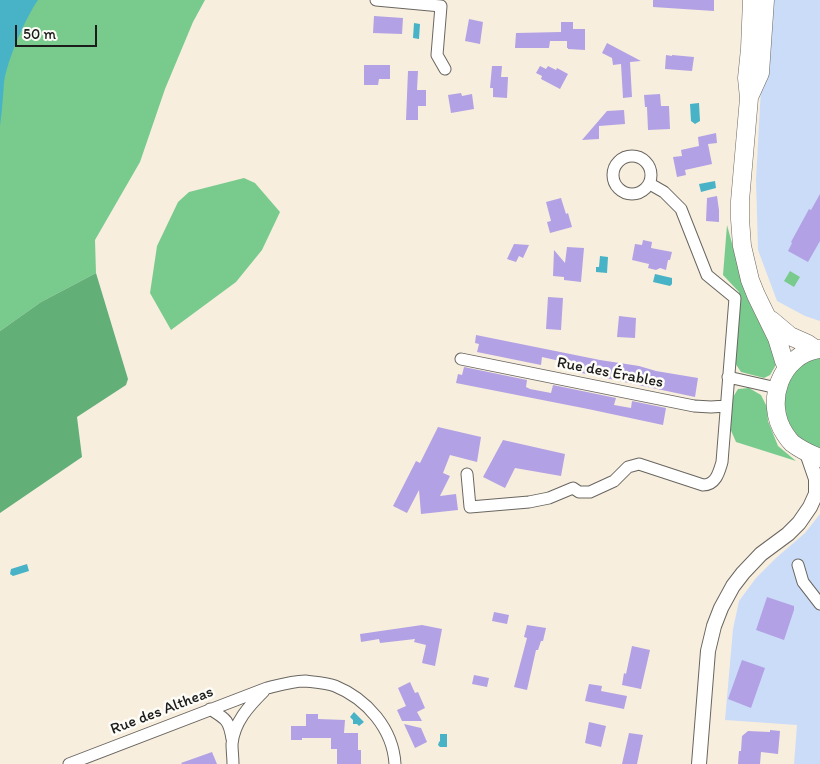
<!DOCTYPE html>
<meta charset="utf-8">
<style>
body{margin:0}
#map{position:relative;width:820px;height:764px;overflow:hidden;background:#f8eede;font-family:Itim,sans-serif}
canvas{display:block}
.scale{position:absolute;left:15px;top:25px;width:82px;height:22px;box-sizing:border-box;border:2px solid #1c1c1c;border-top:0;padding-left:6px;font-size:15px;line-height:18px;white-space:nowrap;color:#1c1c1c;-webkit-text-stroke:4px #fdfcf7;paint-order:stroke}
</style>
<div id="map">
<canvas width="820" height="764"></canvas>
<div class="scale">50 m</div>
</div>
<script>
const g = document.querySelector('canvas').getContext('2d');
g.lineJoin = 'round';
function paint(path, color) {
  g.fillStyle = color;
  g.fill(path, 'evenodd');
}
function trace(path, color, width, dash) {
  g.strokeStyle = color;
  g.lineWidth = width;
  g.lineCap = dash ? 'butt' : 'round';
  g.setLineDash(dash || []);
  g.stroke(path);
}
function drawText(font, color, halo, rows, align = 'center') {
  g.font = font + ' Itim,sans-serif';
  g.lineWidth = 5;
  g.setLineDash([]);
  g.textBaseline = 'middle';
  g.strokeStyle = halo;
  g.fillStyle = color;
  for (const [text, x, y, turn = 0] of rows) {
    g.save();
    g.translate(x, y);
    g.rotate((+turn || 0) * Math.PI / 180);
    g.textAlign = isNaN(turn) ? turn : align;
    if (halo) g.strokeText(text, 0, 0);
    g.fillText(text, 0, 0);
    g.restore();
  }
}
const built = new Path2D(`
 M 767,0 L 820,0 L 820,321 L 805,316 L 777,301 L 758,250 L 756,180 L 761,88 Z
 M 820,514 L 820,764 L 794,764 L 797,725 L 725,720 L 733,629 L 739,601 L 756,578 L 776,558 L 805,533 Z`);
const green = new Path2D(`
 M 0,0 L 205,0 L 193,22 L 165,89 L 140,162 L 95,240 L 96,273 L 41,302 L 0,331 Z
 M 244,178 L 255,183 L 280,212 L 262,250 L 236,282 L 171,330 L 150,293 L 157,246 L 178,202 L 189,192 Z
 M 727,225 L 745,291 L 756,316 L 775,346 L 777,363 L 770,375 L 764,378 L 741,372 L 735,363 L 739,292 L 723,275 Z
 M 790,271 L 800,277 L 794,287 L 784,281 Z
 M 820,355 L 820,451 L 798,441 L 782,416 L 783,387 L 800,363 Z
 M 749,388 L 761,395 L 767,407 L 768,421 L 778,446 L 796,461 L 736,442 L 729,426 L 733,397 L 738,389 Z`);
const forest = new Path2D(`
 M 96,273 L 128,379 L 126,385 L 77,417 L 82,457 L 0,513 L 0,331 L 41,302 Z`);
const water = new Path2D(`
 M 0,0 L 38,0 C 25,19 7,60 4,83 C 3,97 2,111 0,126 Z
 M 414,23 L 420,24 L 419,39 L 413,38 Z
 M 699,103 L 700,121 L 695,124 L 691,121 L 690,104 Z
 M 715,181 L 716,188 L 701,192 L 699,184 Z
 M 600,256 L 608,257 L 607,273 L 596,272 L 596,267 L 599,267 Z
 M 655,274 L 672,278 L 672,284 L 670,286 L 653,282 Z
 M 27,564 L 29,571 L 13,576 L 10,574 L 11,569 Z
 M 354,712 L 364,722 L 359,726 L 357,724 L 353,724 L 353,720 L 350,717 Z
 M 440,734 L 447,734 L 447,747 L 440,747 L 438,745 L 439,742 L 440,741 Z`);
const building = new Path2D(`
 M 653,0 L 714,0 L 714,11 L 653,7 Z
 M 374,16 L 403,18 L 402,34 L 373,33 Z
 M 469,19 L 483,22 L 480,44 L 465,41 Z
 M 561,22 L 573,22 L 573,29 L 585,29 L 585,50 L 568,49 L 568,48 L 567,48 L 567,41 L 550,41 L 549,48 L 515,48 L 516,33 L 561,32 Z
 M 607,43 L 641,61 L 630,62 L 632,97 L 623,98 L 621,64 L 613,65 L 612,58 L 602,53 Z
 M 666,55 L 672,56 L 672,55 L 694,57 L 692,71 L 665,69 Z
 M 364,65 L 390,65 L 390,79 L 379,79 L 378,85 L 364,85 Z
 M 492,66 L 502,66 L 501,77 L 508,77 L 507,98 L 493,97 L 493,88 L 490,88 Z
 M 540,66 L 546,69 L 548,66 L 556,70 L 557,68 L 568,74 L 560,89 L 541,79 L 542,76 L 536,73 Z
 M 408,71 L 418,71 L 417,90 L 426,90 L 426,106 L 418,106 L 418,120 L 406,120 Z
 M 461,93 L 462,96 L 472,94 L 474,109 L 451,113 L 448,95 Z
 M 660,94 L 661,106 L 669,106 L 670,129 L 648,130 L 647,107 L 645,107 L 644,95 Z
 M 624,110 L 625,124 L 599,126 L 599,139 L 582,140 L 607,111 Z
 M 716,133 L 717,143 L 708,144 L 712,164 L 685,170 L 686,175 L 677,177 L 673,157 L 682,156 L 681,150 L 699,146 L 698,137 Z
 M 820,194 L 820,241 L 808,262 L 788,251 L 792,243 L 791,242 L 809,209 L 811,210 Z
 M 717,196 L 719,210 L 719,222 L 706,221 L 707,198 Z
 M 561,198 L 566,214 L 568,213 L 572,227 L 550,233 L 547,222 L 551,221 L 546,202 Z
 M 643,240 L 652,242 L 651,248 L 672,252 L 670,260 L 668,260 L 666,270 L 660,268 L 656,270 L 648,268 L 649,264 L 632,260 L 635,244 L 642,245 Z
 M 514,244 L 529,245 L 523,258 L 519,256 L 516,262 L 507,259 Z
 M 567,247 L 584,248 L 581,282 L 564,280 L 564,277 L 553,276 L 554,250 L 565,263 Z
 M 548,297 L 563,298 L 561,330 L 546,329 Z
 M 619,316 L 636,318 L 635,338 L 617,337 Z
 M 476,335 L 600,360 L 639,366 L 656,371 L 698,378 L 695,397 L 558,368 L 560,361 L 542,357 L 541,365 L 477,352 L 479,344 L 475,343 Z
 M 464,367 L 527,380 L 526,387 L 530,389 L 551,393 L 553,385 L 616,398 L 614,405 L 631,408 L 632,401 L 666,408 L 663,425 L 588,409 L 456,383 L 458,374 L 462,375 Z
 M 438,427 L 481,437 L 477,462 L 450,455 L 443,473 L 450,476 L 440,496 L 456,494 L 458,510 L 421,514 L 419,490 L 407,513 L 393,506 L 416,461 L 420,463 Z
 M 503,440 L 565,454 L 561,476 L 515,468 L 505,488 L 483,477 Z
 M 767,597 L 794,606 L 794,610 L 784,640 L 756,630 Z
 M 494,612 L 509,615 L 507,624 L 492,621 Z
 M 422,625 L 442,629 L 435,666 L 422,663 L 426,645 L 414,642 L 415,639 L 380,643 L 379,639 L 361,642 L 360,634 Z
 M 527,625 L 546,628 L 543,641 L 541,641 L 538,650 L 536,650 L 527,690 L 514,687 L 527,638 L 524,637 Z
 M 632,646 L 650,650 L 641,689 L 622,685 L 624,673 L 626,674 Z
 M 742,660 L 765,668 L 751,708 L 728,699 Z
 M 474,675 L 489,678 L 487,687 L 472,684 Z
 M 410,682 L 415,693 L 418,692 L 425,708 L 417,712 L 422,721 L 402,721 L 397,710 L 406,706 L 398,688 Z
 M 589,684 L 602,686 L 601,691 L 627,696 L 624,709 L 585,701 Z
 M 306,714 L 318,714 L 318,719 L 345,720 L 344,733 L 358,733 L 358,750 L 361,750 L 361,764 L 337,764 L 337,749 L 331,749 L 331,738 L 302,738 L 302,740 L 291,740 L 291,726 L 306,726 Z
 M 589,722 L 606,726 L 601,747 L 585,743 Z
 M 404,724 L 421,728 L 427,742 L 415,748 Z
 M 770,730 L 780,731 L 778,754 L 761,752 L 760,764 L 738,764 L 739,751 L 741,751 L 742,736 L 748,731 L 770,732 Z
 M 629,733 L 643,735 L 637,764 L 622,764 Z
 M 212,752 L 217,764 L 182,764 L 181,763 Z`);
const minor = new Path2D(`
 M 376,0 L 441,6 L 437,55 L 445,69
 M613 175a19 19 0 1 1 38 0a19 19 0 1 1-38 0Z
 M 461,359 L 694,406 L 711,407 L 726,406
 M 728,377 L 777,388
 M 467,474 L 470,507 L 529,502 L 549,498 L 573,488 L 579,492 L 590,492 L 614,481 L 628,467 L 639,464 L 703,485 C 716,485 719,472 722,462 L 735,298 L 707,275 L 681,209 L 664,192 L 650,184
 M 798,565 L 803,582 L 820,604
 M 210,709 C 226,719 229,720 232,739
 M 69,764 L 267,688 C 279,685 293,681 305,681 C 313,682 328,683 335,686 C 367,699 393,729 395,764
 M 233,764 C 233,757 232,751 232,744 C 234,722 249,706 264,691`);
const tertiary = new Path2D(`
 M 807,453 L 816,479 L 816,494
 M 699,764 L 708,651 L 714,626 L 721,608 L 733,586 L 743,573 L 761,554 L 788,534 L 799,523 L 810,507 L 820,485`);
const primary = new Path2D(`
 M 752,0 L 750,49 L 747,78 L 749,98 L 740,201 L 740,219 L 742,246 L 750,280 L 756,295 L 777,338 L 784,361 L 788,367
 M 750,95 L 760,73 L 765,0
 M 771,320 L 790,336 L 808,344 L 815,349
 M 820,349 C 780,354 764,403 785,434 C 787,437 790,441 792,443 C 801,450 810,454 820,458`);
const streetNames = [
 ["Rue des Érables",610,373,11],
 ["Rue des Altheas",162,711,-21]
];
paint(built, '#cbdcf9');
paint(green, '#78cb8d');
paint(forest, '#62af78');
paint(water, '#48b3c6');
paint(building, '#b2a1e4');
trace(minor, '#696660', 13);
trace(tertiary, '#696660', 16);
trace(primary, '#696660', 19);
trace(minor, '#fff', 11);
trace(tertiary, '#fff', 14);
trace(primary, '#fff', 18);
drawText('16px', '#1c1c1c', '#fdfcf7', streetNames);
</script>
